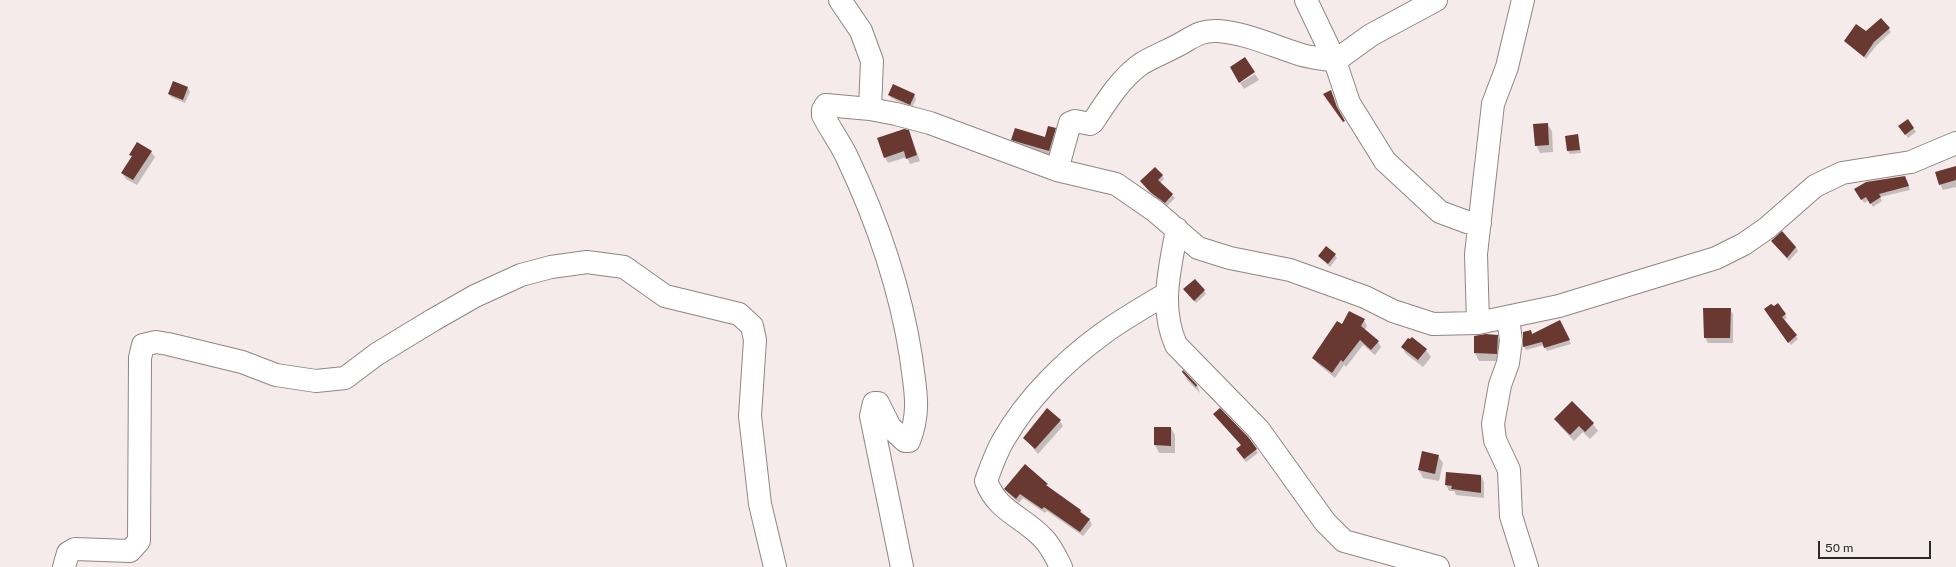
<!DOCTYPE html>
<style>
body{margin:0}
#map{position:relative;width:1956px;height:567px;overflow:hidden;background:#f5ebea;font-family:"Public Sans",sans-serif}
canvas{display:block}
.scale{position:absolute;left:1818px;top:541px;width:113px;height:18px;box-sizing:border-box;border:2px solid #2c2928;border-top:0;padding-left:5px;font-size:12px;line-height:14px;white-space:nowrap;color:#2c2928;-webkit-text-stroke:3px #f5ebea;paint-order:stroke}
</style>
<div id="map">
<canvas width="1956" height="567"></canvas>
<div class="scale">50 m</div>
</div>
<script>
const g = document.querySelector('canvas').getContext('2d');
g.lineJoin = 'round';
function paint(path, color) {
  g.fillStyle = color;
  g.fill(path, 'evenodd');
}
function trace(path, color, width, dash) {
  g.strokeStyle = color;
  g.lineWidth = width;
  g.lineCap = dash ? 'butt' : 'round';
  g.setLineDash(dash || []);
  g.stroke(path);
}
const shadow = new Path2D(`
 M 1881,20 L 1891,32 L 1876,46 L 1866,59 L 1845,41 L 1866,33 Z
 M 1255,74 L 1259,80 L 1244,89 L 1240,83 Z
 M 173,82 L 188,88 L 190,92 L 185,103 L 171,97 L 169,94 Z
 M 889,95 L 914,95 L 916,99 L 912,108 L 891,98 Z
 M 1908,120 L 1916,132 L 1908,138 L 1902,129 Z
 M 1547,124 L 1552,131 L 1553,152 L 1540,153 L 1536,145 Z
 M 1055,129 L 1059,136 L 1053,158 L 1016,147 L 1012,139 L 1046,138 Z
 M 909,131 L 920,161 L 910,164 L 907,157 L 888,163 L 885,157 Z
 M 1578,135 L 1581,153 L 1570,154 L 1568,151 Z
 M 151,152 L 155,157 L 137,185 L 126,179 L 122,173 L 132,157 L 131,155 Z
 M 1956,166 L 1956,187 L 1943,190 L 1940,184 Z
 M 1162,175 L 1164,179 L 1160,183 L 1175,198 L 1167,206 L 1153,195 L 1144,184 Z
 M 1907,180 L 1910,190 L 1880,197 L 1882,201 L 1873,207 L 1869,200 L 1864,203 L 1856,189 Z
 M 1772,241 L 1796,247 L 1798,251 L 1789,261 Z
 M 1335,255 L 1337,258 L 1330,267 L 1319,256 Z
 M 1185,290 L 1204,291 L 1206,294 L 1196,303 Z
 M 1730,309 L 1733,314 L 1733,343 L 1708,343 L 1705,337 Z
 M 1767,313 L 1785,315 L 1787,318 L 1784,320 L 1798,339 L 1791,345 Z
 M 1364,320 L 1367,326 L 1365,330 L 1378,342 L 1381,347 L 1375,355 L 1363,345 L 1346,367 L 1344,365 L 1335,378 L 1317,363 L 1314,358 Z
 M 1559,321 L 1571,344 L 1547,351 L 1544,345 L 1526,350 L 1524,347 L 1524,333 L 1530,331 L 1532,335 Z
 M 1497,336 L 1501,343 L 1500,361 L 1479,361 L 1475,353 L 1475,337 Z
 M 1412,339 L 1426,350 L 1431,357 L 1423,367 L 1406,354 L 1402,347 Z
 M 1183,372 L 1197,385 L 1200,393 L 1187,380 Z
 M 1572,403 L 1593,424 L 1598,431 L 1590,439 L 1583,432 L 1574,441 L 1560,426 L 1556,419 Z
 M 1060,421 L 1063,426 L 1038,454 L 1025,438 Z
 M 1155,428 L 1171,428 L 1175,435 L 1175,453 L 1159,453 L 1155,445 Z
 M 1249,439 L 1258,453 L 1246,462 L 1239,453 Z
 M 1438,456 L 1443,463 L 1439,481 L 1423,478 L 1419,470 Z
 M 1025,466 L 1049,488 L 1081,511 L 1090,520 L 1092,525 L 1083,536 L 1047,511 L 1045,513 L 1023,498 L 1019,503 L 1008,493 L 1005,488 Z
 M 1481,476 L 1484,482 L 1484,498 L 1456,495 L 1454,491 L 1449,491 L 1446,485 Z`);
const building = new Path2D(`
 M 1881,18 L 1890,28 L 1874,42 L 1864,57 L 1844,41 L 1856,24 L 1866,31 Z
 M 1245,57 L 1255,72 L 1239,83 L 1230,67 Z
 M 173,81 L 188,87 L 183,100 L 168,94 Z
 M 893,84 L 915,94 L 910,105 L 888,95 Z
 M 1331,90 L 1337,107 L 1345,121 L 1343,122 L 1323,94 Z
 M 1908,119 L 1914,128 L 1905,135 L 1898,126 Z
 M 1548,123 L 1549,145 L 1535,146 L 1533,124 Z
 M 1048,126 L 1056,128 L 1049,151 L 1011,140 L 1015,128 L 1045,137 Z
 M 904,129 L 909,130 L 917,155 L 906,159 L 904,151 L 884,158 L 877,138 Z
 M 1578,134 L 1580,150 L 1567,151 L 1565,136 Z
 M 137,142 L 152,151 L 133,180 L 121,173 L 132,156 L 129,155 Z
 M 1956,166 L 1956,180 L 1939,185 L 1935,172 Z
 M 1155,167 L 1163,175 L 1158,180 L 1173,194 L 1165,203 L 1150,192 L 1140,181 Z
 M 1905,176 L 1909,186 L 1879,194 L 1881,197 L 1870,204 L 1866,197 L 1861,200 L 1854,189 L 1866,182 Z
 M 1782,231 L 1796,247 L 1787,258 L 1771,241 Z
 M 1326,246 L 1336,254 L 1328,264 L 1318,256 Z
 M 1195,279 L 1205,290 L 1194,301 L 1183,289 Z
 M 1778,303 L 1786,314 L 1782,317 L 1797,335 L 1788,343 L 1764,309 L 1771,304 L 1774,306 Z
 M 1703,308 L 1731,308 L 1730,338 L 1704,338 Z
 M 1349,311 L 1365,319 L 1361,326 L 1379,341 L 1371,350 L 1360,340 L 1343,362 L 1341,360 L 1332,373 L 1312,358 L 1337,321 L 1342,324 Z
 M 1560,320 L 1570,340 L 1544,348 L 1542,342 L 1523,347 L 1523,332 L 1531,330 L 1532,334 Z
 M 1486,334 L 1498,335 L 1497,354 L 1474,353 L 1474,336 Z
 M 1412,337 L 1427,349 L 1418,360 L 1401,347 L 1408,338 L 1410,339 Z
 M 1183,370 L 1197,385 L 1196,387 L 1182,372 Z
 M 1572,401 L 1594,423 L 1585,432 L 1579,426 L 1570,435 L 1554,419 Z
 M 1047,408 L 1061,420 L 1035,449 L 1023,438 Z
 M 1220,408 L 1249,438 L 1257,449 L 1244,459 L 1236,449 L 1241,445 L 1213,414 Z
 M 1154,427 L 1171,427 L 1171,446 L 1154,445 Z
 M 1422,451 L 1439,455 L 1435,474 L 1418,470 Z
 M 1025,464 L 1048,484 L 1046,485 L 1081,510 L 1080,512 L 1090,519 L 1080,532 L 1044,507 L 1042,509 L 1020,494 L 1016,499 L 1004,489 Z
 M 1446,472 L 1481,475 L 1481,493 L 1451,489 L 1452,486 L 1445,485 Z`);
const minor = new Path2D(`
 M 840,0 L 861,31 L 872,61 L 870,109
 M 1306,0 L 1335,61 L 1349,103 L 1385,161 L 1440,212 L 1467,222 L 1480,223
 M 1057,170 L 1070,123 L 1075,121 L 1090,124 L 1093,122 C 1106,102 1121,78 1141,64 C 1154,56 1168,51 1182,43 C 1194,36 1202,30 1218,31 C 1247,33 1275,47 1302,55 C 1313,58 1324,59 1335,61 L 1371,35 L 1436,0
 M 1177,229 C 1170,269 1159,306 1176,345 L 1259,430 L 1325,522 L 1344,541 L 1438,567
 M 1508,317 L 1511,341 L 1508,363 L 1500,385 L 1493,424 L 1495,440 L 1509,470 L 1511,516 L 1527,567
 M 1478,323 L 1476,254 L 1493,104 L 1507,67 L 1523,0
 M 64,567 L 68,553 L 75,549 L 130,551 L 139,541 L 140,358 L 143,345 L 156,342 L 168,344 L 242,362 L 276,375 L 316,381 L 345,378 L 377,354 L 433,320 L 475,296 L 521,275 L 551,267 L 587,262 L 624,267 L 665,296 L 739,314 L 752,326 L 755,340 L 750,416 L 760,504 L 775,567
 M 902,567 L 871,416 L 874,403 L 878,403 L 890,427 L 905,441 L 909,441 C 921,410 915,389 911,357 C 900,286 877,220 846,155 C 839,141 830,129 823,115 L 823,110 L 826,105 L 870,109 L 896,114 L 930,123 L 1057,170 L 1116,184 L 1155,211 L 1198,248 L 1230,258 L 1290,270 L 1365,297 L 1393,311 L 1433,324 L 1478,323 L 1559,306 L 1716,258 L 1744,244 L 1767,228 L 1815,186 L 1842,173 L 1911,162 L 1956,143
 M 1061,567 C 1056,557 1051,546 1043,538 C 1022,516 997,511 986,481 C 991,467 996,452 1004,439 C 1027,399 1064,362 1101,335 C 1121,320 1144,307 1166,294`);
paint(shadow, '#0003');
paint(building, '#693830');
trace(minor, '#8e8684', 24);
trace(minor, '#fff', 22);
</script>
